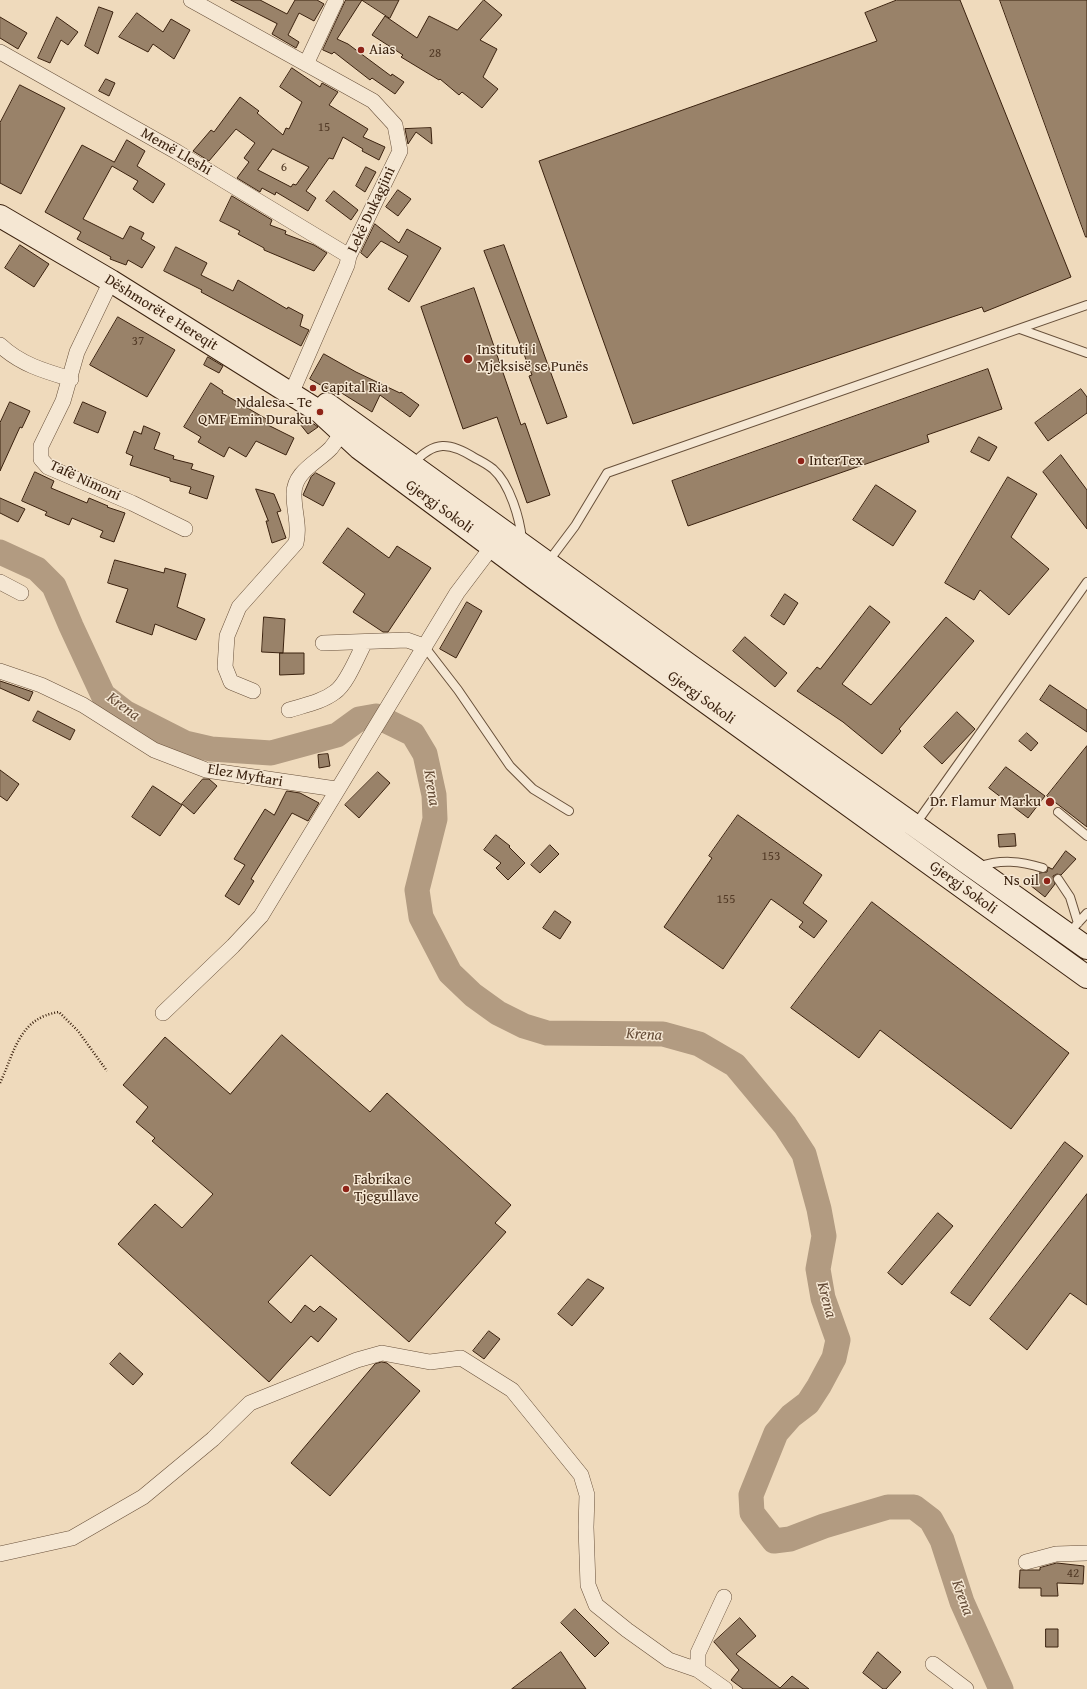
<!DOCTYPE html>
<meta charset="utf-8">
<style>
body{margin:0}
canvas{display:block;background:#efdabc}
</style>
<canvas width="1087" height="1689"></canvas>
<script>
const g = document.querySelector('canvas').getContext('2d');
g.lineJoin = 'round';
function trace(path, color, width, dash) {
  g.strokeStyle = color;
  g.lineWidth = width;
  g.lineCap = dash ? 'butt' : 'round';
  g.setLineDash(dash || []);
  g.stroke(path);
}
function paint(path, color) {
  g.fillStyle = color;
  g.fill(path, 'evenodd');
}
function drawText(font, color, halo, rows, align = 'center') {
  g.font = font + ' "Gentium Book Plus",serif';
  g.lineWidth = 3;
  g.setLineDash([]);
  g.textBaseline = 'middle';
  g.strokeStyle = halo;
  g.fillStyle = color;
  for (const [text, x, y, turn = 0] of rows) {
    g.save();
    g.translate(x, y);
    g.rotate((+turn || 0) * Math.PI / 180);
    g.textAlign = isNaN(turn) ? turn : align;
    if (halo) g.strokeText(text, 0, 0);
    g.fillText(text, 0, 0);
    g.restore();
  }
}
const river = new Path2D(`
 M 0,552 L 37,569 L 54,586 L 71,626 L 103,695 L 126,713 L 185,743 L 211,749 L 271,753 L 337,735 L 359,719 L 376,716 L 413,734 L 425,754 L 434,795 L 435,819 L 417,890 L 421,917 L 450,973 L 473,995 L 498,1013 L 524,1026 L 547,1033 L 663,1034 L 699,1044 L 735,1065 L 785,1125 L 804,1154 L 819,1209 L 824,1236 L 818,1269 L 823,1298 L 838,1340 L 834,1358 L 819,1386 L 808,1403 L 791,1416 L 776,1433 L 751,1495 L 752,1513 L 774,1541 L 790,1539 L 824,1526 L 888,1507 L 914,1507 L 931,1520 L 942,1540 L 962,1602 L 1001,1689`);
const building = new Path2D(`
 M 231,0 L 260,0 L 287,14 L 295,0 L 317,0 L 324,4 L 314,21 L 299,13 L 288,35 L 299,42 L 296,48 L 272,34 L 277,24 Z
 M 346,0 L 362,0 L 337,39 L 348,44 L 391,76 L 392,74 L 404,82 L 395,94 L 372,78 L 370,80 L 334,52 L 332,54 L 323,50 Z
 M 362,0 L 399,0 L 390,18 Z
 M 484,0 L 502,15 L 480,40 L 497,49 L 483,77 L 498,89 L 482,108 L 462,92 L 459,95 L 440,79 L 439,80 L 401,57 L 403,55 L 372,35 L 385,16 L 417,38 L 429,16 L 457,30 Z
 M 897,0 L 960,0 L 1071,277 L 984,312 L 982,307 L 633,424 L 539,161 L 877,41 L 865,13 Z
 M 1000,0 L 1087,0 L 1087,237 L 1086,237 Z
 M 99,7 L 113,12 L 98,54 L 85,46 Z
 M 137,13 L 163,32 L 171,19 L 190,30 L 174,59 L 153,44 L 148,52 L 119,37 Z
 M 0,17 L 27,33 L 18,49 L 0,38 Z
 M 57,17 L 78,32 L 68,45 L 61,40 L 50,63 L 38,58 Z
 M 292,68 L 320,87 L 322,83 L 338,92 L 329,105 L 368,129 L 363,137 L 385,147 L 379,160 L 362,151 L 363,149 L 343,137 L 333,159 L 329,158 L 306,191 L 316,198 L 308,211 L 276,192 L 275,195 L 262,188 L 260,192 L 237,178 L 249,162 L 244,158 L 255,143 L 236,129 L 209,161 L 193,151 L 211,130 L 214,132 L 240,97 L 259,111 L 257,113 L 283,135 L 286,128 L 289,129 L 302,102 L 280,87 ZM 273,149 L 309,167 L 296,185 L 293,184 L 291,187 L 258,170 Z
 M 106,79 L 115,83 L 109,96 L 99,91 Z
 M 20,85 L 65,108 L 21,194 L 0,183 L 0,123 Z
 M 431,128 L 432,144 L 416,132 L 408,144 L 405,129 Z
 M 127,140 L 145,151 L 137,166 L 165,184 L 153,203 L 133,189 L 138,181 L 112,166 L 83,219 L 123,239 L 130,226 L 144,233 L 141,239 L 155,247 L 142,268 L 128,260 L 126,265 L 110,259 L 111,257 L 77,239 L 81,232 L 45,212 L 82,145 L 114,162 Z
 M 366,167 L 376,172 L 365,192 L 356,186 Z
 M 398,190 L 411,199 L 398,216 L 386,207 Z
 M 334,191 L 358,210 L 351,220 L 326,201 Z
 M 232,196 L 272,220 L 270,225 L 286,231 L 285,234 L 314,245 L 327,253 L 314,271 L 264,250 L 264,248 L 238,234 L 240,231 L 220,221 Z
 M 375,224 L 399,243 L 407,229 L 441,248 L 409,302 L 388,289 L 408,256 L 381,241 L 367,258 L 361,253 Z
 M 20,245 L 49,264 L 34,287 L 5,268 Z
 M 504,245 L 567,417 L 547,424 L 529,376 L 532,375 L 484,251 Z
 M 176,247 L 207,263 L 201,275 L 233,291 L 238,280 L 287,309 L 288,307 L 303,315 L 300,326 L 309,330 L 301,346 L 201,292 L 202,290 L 164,271 Z
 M 474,288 L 521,425 L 525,423 L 550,495 L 527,503 L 497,417 L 463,429 L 421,307 Z
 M 118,317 L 175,350 L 147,397 L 90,365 Z
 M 324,354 L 356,372 L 400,393 L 401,392 L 419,405 L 410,417 L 380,395 L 372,412 L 340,392 L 338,395 L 310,379 Z
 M 208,357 L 223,366 L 219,373 L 204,365 Z
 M 988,369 L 1002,409 L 927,435 L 929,442 L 688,526 L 672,481 Z
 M 211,383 L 223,391 L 222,393 L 268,420 L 266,424 L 294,438 L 286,455 L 256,441 L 246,457 L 229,447 L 224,457 L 198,442 L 201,437 L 184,427 Z
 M 1081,389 L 1087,397 L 1087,413 L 1048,441 L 1035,423 Z
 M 10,402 L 30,411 L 22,428 L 20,427 L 0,471 L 0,423 Z
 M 83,402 L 106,412 L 98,433 L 74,423 Z
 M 307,419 L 318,427 L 308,434 L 300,424 Z
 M 144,426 L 160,433 L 154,449 L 174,456 L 173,459 L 193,464 L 191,469 L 214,476 L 207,499 L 189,493 L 191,487 L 170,481 L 170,478 L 130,465 L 133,456 L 126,453 L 134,431 L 141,434 Z
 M 979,437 L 997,447 L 989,461 L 971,452 Z
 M 1061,455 L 1087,490 L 1087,529 L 1043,472 Z
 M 35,472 L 54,481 L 51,488 L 87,503 L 89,498 L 108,506 L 107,507 L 125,513 L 114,542 L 100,537 L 103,531 L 72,518 L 69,525 L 45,515 L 47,512 L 22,501 Z
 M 316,473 L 335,483 L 323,506 L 303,495 L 311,477 Z
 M 1008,477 L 1037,494 L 1011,537 L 1049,569 L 1009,615 L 980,590 L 974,600 L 945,583 Z
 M 876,485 L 916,511 L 893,546 L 853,520 Z
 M 256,489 L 274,494 L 281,511 L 277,512 L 286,538 L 272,543 L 266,521 L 268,521 Z
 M 0,498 L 25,509 L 18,522 L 0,513 Z
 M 348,528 L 389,558 L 397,546 L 431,568 L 388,632 L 383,632 L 353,612 L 365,594 L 323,563 Z
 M 115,560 L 164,573 L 165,568 L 186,574 L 177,607 L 205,619 L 196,640 L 155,624 L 152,635 L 116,622 L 128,589 L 108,583 Z
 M 785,594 L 798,603 L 784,625 L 771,616 Z
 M 467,602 L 482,611 L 456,658 L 440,649 Z
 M 870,606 L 890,622 L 842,684 L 871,705 L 946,617 L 974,641 L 899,729 L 901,731 L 882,754 L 843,722 L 797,691 L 817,667 L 820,669 Z
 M 264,617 L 285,619 L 283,653 L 262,652 Z
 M 745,637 L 787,673 L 775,687 L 733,651 Z
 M 280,653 L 304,653 L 304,674 L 280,675 Z
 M 0,681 L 33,692 L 29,701 L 0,688 Z
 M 1050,685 L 1087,710 L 1087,732 L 1040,700 Z
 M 38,711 L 75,730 L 70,740 L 33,721 Z
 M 957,712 L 975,729 L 942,764 L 924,747 Z
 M 1027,733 L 1038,743 L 1031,751 L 1019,741 Z
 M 1087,746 L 1087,827 L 1047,796 Z
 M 328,754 L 330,766 L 319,768 L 318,755 Z
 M 1006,767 L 1045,796 L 1028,818 L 989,788 Z
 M 0,770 L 19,784 L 7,801 L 0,796 Z
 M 378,772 L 390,783 L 359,818 L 345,805 Z
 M 203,779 L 209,779 L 217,786 L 194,814 L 182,804 Z
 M 153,786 L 182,805 L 160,836 L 132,817 Z
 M 287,791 L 300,793 L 319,803 L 308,821 L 292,813 L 251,879 L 254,881 L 239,905 L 225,896 L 245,865 L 234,859 L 265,809 L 274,815 Z
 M 738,815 L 822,875 L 803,903 L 827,921 L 814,938 L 799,927 L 803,922 L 771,899 L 723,969 L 664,927 L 712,858 L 709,856 Z
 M 1015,834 L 1016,846 L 999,847 L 998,835 Z
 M 496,835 L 510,846 L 509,847 L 525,863 L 508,880 L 496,868 L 501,863 L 484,850 Z
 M 550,845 L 559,854 L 540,873 L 531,865 Z
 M 1066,851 L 1076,859 L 1061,875 L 1057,874 L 1053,876 L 1055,884 L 1045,897 L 1030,885 L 1039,873 L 1047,872 L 1048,867 L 1052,869 Z
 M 872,902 L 1069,1053 L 1011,1129 L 880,1030 L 859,1058 L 791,1008 Z
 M 555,911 L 571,922 L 560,939 L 543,928 Z
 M 282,1035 L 370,1112 L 387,1093 L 511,1205 L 495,1223 L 506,1232 L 409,1342 L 311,1255 L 268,1302 L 291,1323 L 305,1305 L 314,1312 L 320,1306 L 337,1319 L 318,1342 L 311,1336 L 269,1382 L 118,1244 L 155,1204 L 182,1228 L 213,1194 L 152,1141 L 155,1138 L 136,1122 L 148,1107 L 123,1085 L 165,1037 L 230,1094 Z
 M 1065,1142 L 1083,1156 L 970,1306 L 951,1293 Z
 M 1087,1194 L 1087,1305 L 1070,1293 L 1027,1350 L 990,1319 Z
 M 938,1213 L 953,1226 L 902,1285 L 888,1273 Z
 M 588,1279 L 604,1288 L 572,1326 L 558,1314 Z
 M 489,1331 L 500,1339 L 484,1359 L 473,1351 Z
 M 120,1353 L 143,1374 L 133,1385 L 110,1364 Z
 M 382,1362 L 387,1363 L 420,1391 L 330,1496 L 291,1463 L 375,1364 Z
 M 1057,1563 L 1084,1566 L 1083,1584 L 1057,1583 L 1058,1596 L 1041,1596 L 1041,1588 L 1019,1588 L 1020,1570 L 1040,1570 L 1040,1568 Z
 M 575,1609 L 609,1643 L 595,1657 L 561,1623 Z
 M 740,1618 L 756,1636 L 736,1654 L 780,1688 L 792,1676 L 809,1689 L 743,1689 L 731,1680 L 739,1670 L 714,1642 Z
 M 1046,1629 L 1058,1629 L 1058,1647 L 1046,1647 Z
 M 561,1652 L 586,1689 L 512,1689 Z
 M 878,1652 L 901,1672 L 886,1689 L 883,1689 L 863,1673 Z`);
const path = new Path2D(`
 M 0,1083 C 15,1051 19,1018 59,1012 L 78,1031 L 107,1071`);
const lane = new Path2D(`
 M 1020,329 L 1087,353
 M 413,464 C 434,440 450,442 475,458 C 481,461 488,465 493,469 C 510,484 520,519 522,540
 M 548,562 L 575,526 L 607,473 L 1087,305
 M 424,646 L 458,690 L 510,766 L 533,789 L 569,811
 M 1058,812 L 1087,836
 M 915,825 L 1087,582
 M 978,867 C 1001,859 1020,861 1043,868
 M 1058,879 L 1070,897 L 1078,923
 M 1076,925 L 1087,913`);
const street = new Path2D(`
 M 191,0 L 373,101 L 395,125 L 400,151 L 349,256 L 347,265 L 291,394
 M 0,52 L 177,152 L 349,256
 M 306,64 L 336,0
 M 111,281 L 77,352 L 63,401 L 41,446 L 41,459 L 48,467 L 132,503 L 185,529
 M 0,345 C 20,364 44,371 71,379
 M 0,582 L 21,593
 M 323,643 L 407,640 L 424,646
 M 0,671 L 41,685 L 83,705 L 154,750 L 206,770 L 336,789
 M 253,691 L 231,682 L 225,667 L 227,636 L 239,607 L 296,543 C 300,526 294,512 294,495 C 293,472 318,462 331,448 C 335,443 338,438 342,433
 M 289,710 C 305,705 322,702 335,692 C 347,684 358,655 365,642
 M 163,1013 L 233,946 L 261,916 L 457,593 L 497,540
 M 0,1554 L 72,1538 L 143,1497 L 213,1439 L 250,1403 L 357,1360 L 382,1353 L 430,1362 L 461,1358 L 512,1390 L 581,1475 L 587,1495 L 586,1527 L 588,1585 L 596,1605 L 627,1630 L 669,1660 L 698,1670 L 725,1689
 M 1026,1562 L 1056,1554 L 1087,1553
 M 933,1664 L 966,1689
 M 698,1670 L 698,1653 L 724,1597`);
const secondary = new Path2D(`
 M 0,216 L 111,281 L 320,412 L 359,448 L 534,578 L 1087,977
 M 327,404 L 689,665 L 1087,948`);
const markers = [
 [361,50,4,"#8f2418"],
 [468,359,5,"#8f2418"],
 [313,388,4,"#8f2418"],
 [320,412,4,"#8f2418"],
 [801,461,4,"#8f2418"],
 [1050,802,5,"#8f2418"],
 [1047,881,4,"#8f2418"],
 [346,1189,4,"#8f2418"]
];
const numberNames = [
 ["28",435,54],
 ["15",324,128],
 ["6",284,168],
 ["37",138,342],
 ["153",771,857],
 ["155",726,900],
 ["42",1073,1574]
];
const poiNames = [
 ["Aias",369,50],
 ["Instituti i",477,350],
 ["Mjeksisë se Punës",477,367],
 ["Capital Ria",321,388],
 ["Ndalesa - Te",312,403,"right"],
 ["QMF Emin Duraku",312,420,"right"],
 ["InterTex",809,461],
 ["Dr. Flamur Marku",1041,802,"right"],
 ["Ns oil",1039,881,"right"],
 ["Fabrika e",354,1180],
 ["Tjegullave",354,1197]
];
const streetNames = [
 ["Memë Lleshi",176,152,30],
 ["Lekë Dukagjini",372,210,-65],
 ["Dëshmorët e Hereqit",161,313,32],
 ["Tafë Nimoni",85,481,25],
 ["Gjergj Sokoli",439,507,36],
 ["Gjergj Sokoli",701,698,36],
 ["Elez Myftari",245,776,10],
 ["Gjergj Sokoli",963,888,36]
];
const waterNames = [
 ["Krena",123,707,36],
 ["Krena",431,788,81],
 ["Krena",644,1035,3],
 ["Krena",826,1300,75],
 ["Krena",962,1598,70]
];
trace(river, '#b29b81', 25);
paint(building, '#998269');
trace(building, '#3b220f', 1);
trace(lane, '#68503a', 10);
trace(street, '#68503a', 16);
trace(secondary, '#3b220f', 24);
trace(path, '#3b220f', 2.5, [1, 2]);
trace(lane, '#f5e7d3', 8);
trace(street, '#f5e7d3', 15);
trace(secondary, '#f5e7d3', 22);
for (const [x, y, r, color] of markers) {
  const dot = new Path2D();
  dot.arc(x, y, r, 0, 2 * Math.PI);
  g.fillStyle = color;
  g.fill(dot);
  trace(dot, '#f5e7d3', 1.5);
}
drawText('13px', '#523a26', null, numberNames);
drawText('15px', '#3b220f', '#f5e7d3', poiNames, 'left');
drawText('15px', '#3b220f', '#f5e7d3', streetNames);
drawText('italic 16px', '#654c37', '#f5e7d3', waterNames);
</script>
